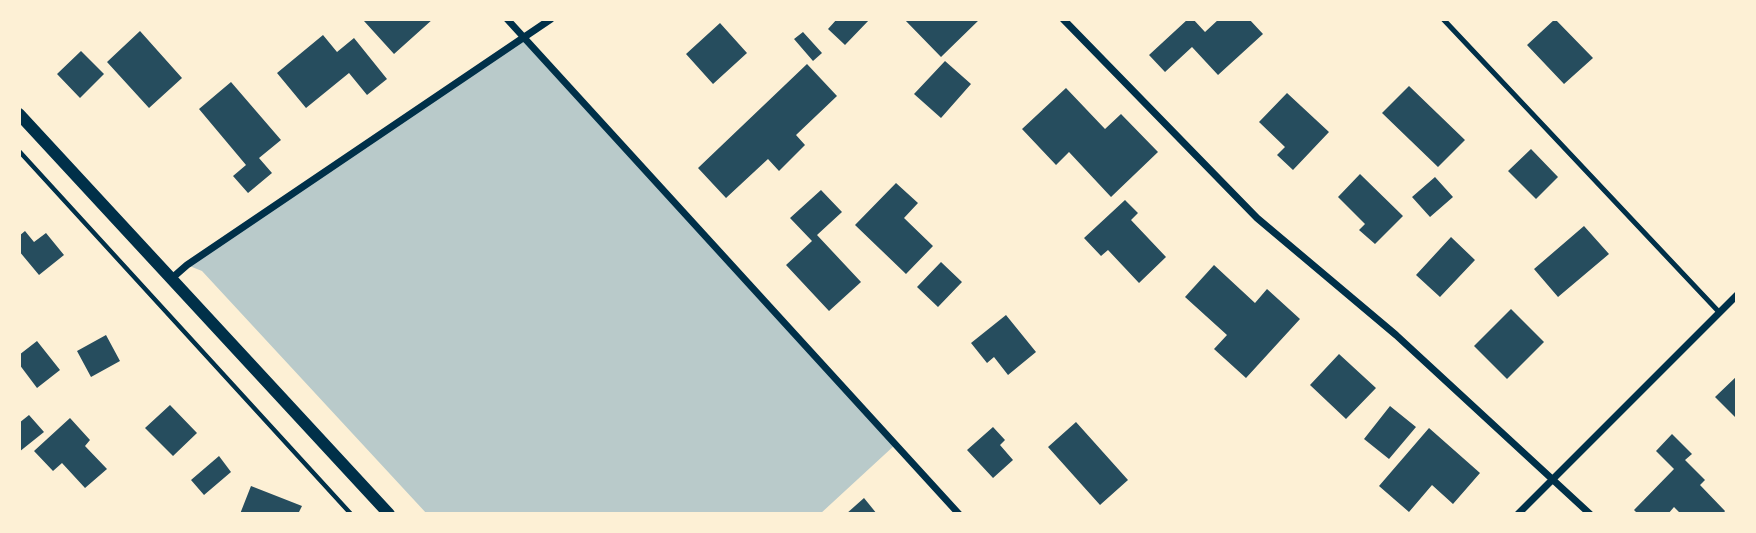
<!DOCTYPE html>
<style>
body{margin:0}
#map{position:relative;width:1756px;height:533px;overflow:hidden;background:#fdf0d5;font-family:Literata,serif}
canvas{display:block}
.frame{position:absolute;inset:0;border:21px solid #fdf0d5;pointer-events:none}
</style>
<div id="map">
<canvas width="1756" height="533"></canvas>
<div class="frame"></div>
</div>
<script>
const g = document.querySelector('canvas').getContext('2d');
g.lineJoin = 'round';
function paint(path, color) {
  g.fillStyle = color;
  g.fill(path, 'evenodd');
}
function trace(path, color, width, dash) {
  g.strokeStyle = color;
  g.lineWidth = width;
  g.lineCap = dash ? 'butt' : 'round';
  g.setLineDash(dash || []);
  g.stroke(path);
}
const green = new Path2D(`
 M 523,37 L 896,444 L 820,514 L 427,514 L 202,271 L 187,265 Z`);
const building = new Path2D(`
 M 366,19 L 433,19 L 394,54 L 364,21 Z
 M 837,19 L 870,19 L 845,45 L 828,29 Z
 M 904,19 L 980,19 L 941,57 Z
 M 1188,19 L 1193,19 L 1205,32 L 1219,19 L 1249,19 L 1263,34 L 1218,75 L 1192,47 L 1165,72 L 1149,55 Z
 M 1555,19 L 1593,58 L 1564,84 L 1527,45 Z
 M 720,23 L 747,53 L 713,84 L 686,54 Z
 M 140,31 L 182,78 L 149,108 L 107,62 Z
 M 803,32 L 822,53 L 813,61 L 794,39 Z
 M 323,35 L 337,52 L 354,38 L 387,79 L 367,95 L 349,73 L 306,108 L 277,73 Z
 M 81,51 L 104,74 L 80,98 L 57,74 Z
 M 945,61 L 971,84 L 941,118 L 914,94 Z
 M 807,64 L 837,96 L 796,135 L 805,145 L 779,171 L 768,159 L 726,198 L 698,168 Z
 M 231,82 L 281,140 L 259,158 L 272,173 L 248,193 L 233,176 L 246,165 L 199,109 Z
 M 1409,86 L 1465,140 L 1438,167 L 1382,113 Z
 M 1066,88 L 1105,129 L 1121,114 L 1158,152 L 1111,197 L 1069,152 L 1056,165 L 1022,129 Z
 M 1287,93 L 1329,132 L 1293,170 L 1277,155 L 1285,147 L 1259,122 Z
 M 1531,149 L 1558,177 L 1536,199 L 1508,171 Z
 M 1360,174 L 1403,216 L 1375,244 L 1359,230 L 1365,224 L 1338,197 Z
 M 1435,177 L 1453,197 L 1430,217 L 1412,197 Z
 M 896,183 L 918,203 L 904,218 L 933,246 L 906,274 L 855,225 Z
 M 821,190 L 842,212 L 817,235 L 861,282 L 829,311 L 786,265 L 812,241 L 790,218 Z
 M 1125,200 L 1138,213 L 1131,220 L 1166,257 L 1139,283 L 1108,250 L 1101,256 L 1084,238 Z
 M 1584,226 L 1609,254 L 1558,297 L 1534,269 Z
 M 25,231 L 34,242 L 46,233 L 64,255 L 39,275 L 19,251 L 19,236 Z
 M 1451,237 L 1475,260 L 1440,297 L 1416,275 Z
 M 941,262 L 962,282 L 938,307 L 917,287 Z
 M 1214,265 L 1255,303 L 1267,289 L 1300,319 L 1246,378 L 1214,349 L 1227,335 L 1185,297 Z
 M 1511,309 L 1544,342 L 1507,379 L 1474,346 Z
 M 1006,315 L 1036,352 L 1008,375 L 994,357 L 987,363 L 971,343 Z
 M 106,335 L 120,361 L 91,377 L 77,351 Z
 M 37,341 L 60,370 L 37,388 L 19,364 L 19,355 Z
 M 1339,354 L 1376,388 L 1346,419 L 1310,385 Z
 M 1737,376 L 1737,419 L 1715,397 Z
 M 170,405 L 197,433 L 173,456 L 145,428 Z
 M 1390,406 L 1416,427 L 1389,459 L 1364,439 Z
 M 29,415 L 44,432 L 19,452 L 19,423 Z
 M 70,418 L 90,440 L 85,446 L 107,469 L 85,488 L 62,463 L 53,471 L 34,451 Z
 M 1076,422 L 1128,480 L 1100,505 L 1048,447 Z
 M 993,427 L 1005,440 L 1000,445 L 1013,460 L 993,478 L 967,450 Z
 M 1429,428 L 1480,473 L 1453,504 L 1432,485 L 1409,512 L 1379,486 Z
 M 1672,434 L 1692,454 L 1685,460 L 1705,480 L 1700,485 L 1725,511 L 1723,514 L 1681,514 L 1674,507 L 1668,514 L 1638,514 L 1634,510 L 1674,469 L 1656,451 Z
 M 219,456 L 231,472 L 204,495 L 191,480 Z
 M 251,486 L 302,506 L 298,514 L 240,514 Z
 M 864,498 L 877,514 L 846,514 Z`);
const path = new Path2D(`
 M 19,151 L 351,514`);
const service = new Path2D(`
 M 1443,19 L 1719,312`);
const minor = new Path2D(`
 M 507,19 L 959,514
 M 1063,19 L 1257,218 L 1396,335 L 1590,514
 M 171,279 L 187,265 L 551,19
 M 1518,514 L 1737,295`);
const tertiary = new Path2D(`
 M 19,114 L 389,514`);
paint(green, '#b9caca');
paint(building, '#264d5e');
trace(path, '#003049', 4.5);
trace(service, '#003049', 5);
trace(minor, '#003049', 7);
trace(tertiary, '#003049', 12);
</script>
